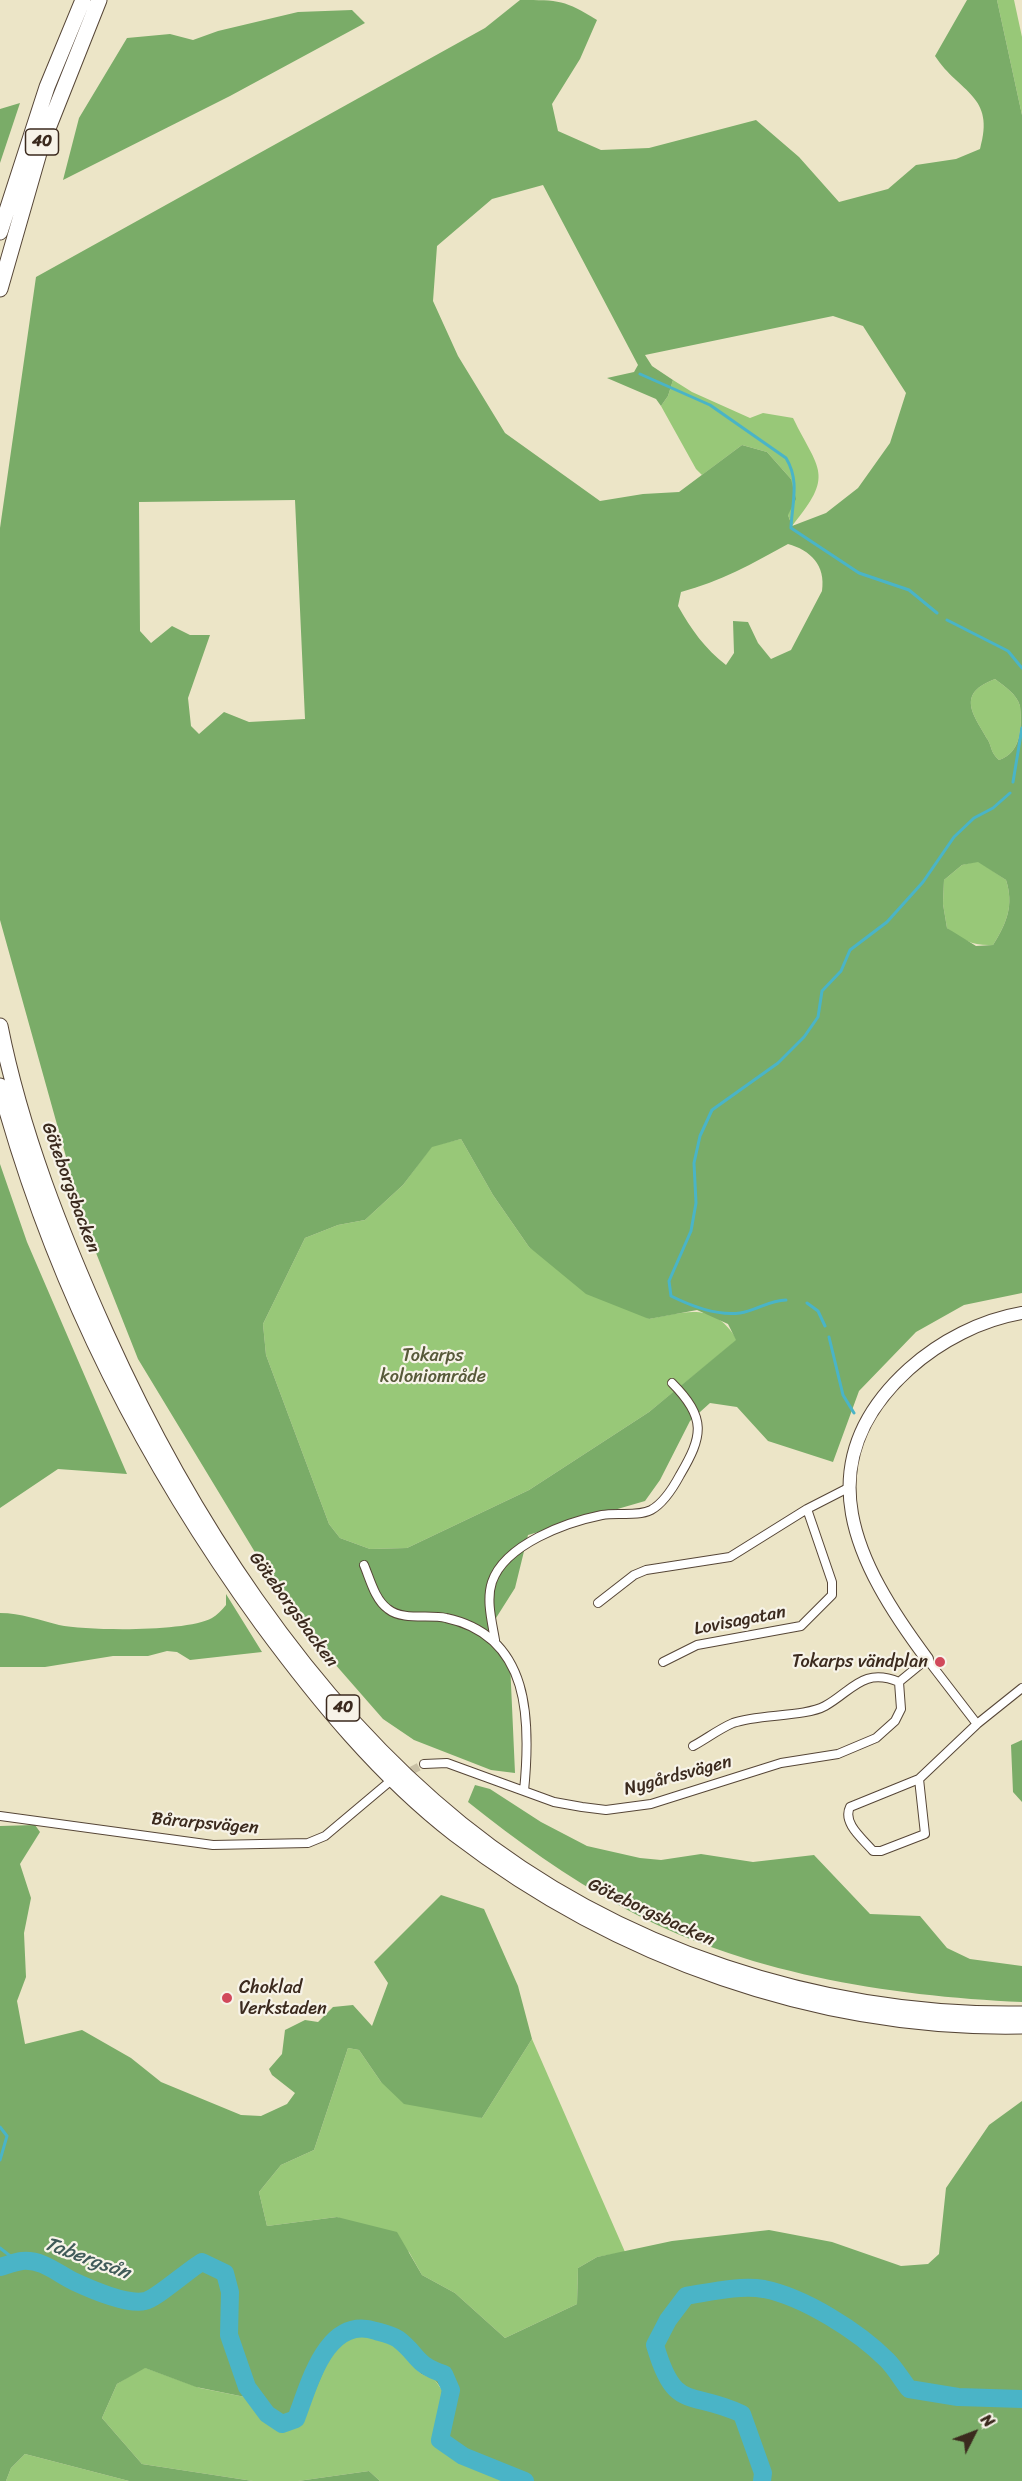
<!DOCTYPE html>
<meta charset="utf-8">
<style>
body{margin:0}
#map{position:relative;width:1022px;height:2481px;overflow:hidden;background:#ece5c7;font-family:Sriracha,sans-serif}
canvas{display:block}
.north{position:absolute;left:944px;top:2403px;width:60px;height:60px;-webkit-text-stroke:4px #f7f3e8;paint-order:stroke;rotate:48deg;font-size:16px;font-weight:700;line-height:24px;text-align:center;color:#3b2a1e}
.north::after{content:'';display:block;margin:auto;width:21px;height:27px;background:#3b2a1e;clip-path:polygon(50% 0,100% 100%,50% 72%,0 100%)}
</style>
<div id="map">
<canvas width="1022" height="2481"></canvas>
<div class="north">N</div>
</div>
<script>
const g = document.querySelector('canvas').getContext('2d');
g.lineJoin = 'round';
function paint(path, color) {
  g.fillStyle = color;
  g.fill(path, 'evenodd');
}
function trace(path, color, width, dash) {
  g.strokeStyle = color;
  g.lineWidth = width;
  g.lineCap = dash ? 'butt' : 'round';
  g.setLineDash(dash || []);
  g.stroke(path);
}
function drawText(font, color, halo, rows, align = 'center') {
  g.font = font + ' Sriracha,sans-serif';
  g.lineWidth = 4.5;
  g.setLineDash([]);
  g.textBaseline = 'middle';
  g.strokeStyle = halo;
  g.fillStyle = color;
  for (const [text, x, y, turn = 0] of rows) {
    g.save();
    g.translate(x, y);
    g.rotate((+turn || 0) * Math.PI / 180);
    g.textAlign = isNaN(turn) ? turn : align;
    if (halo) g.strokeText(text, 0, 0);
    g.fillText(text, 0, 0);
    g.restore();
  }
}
const green = new Path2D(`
 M 997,0 L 1014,0 L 1022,37 L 1022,115 Z
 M 673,380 L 692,392 L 750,418 L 763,413 L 793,418 C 819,471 835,474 792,526 L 788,515 L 791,479 L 767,452 L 742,445 L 702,475 L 696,469 L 661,406 L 668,396 Z
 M 995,679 C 1004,686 1017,694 1020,706 C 1022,728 1021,753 999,760 C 991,753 992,748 988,740 C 974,715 955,694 995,679 Z
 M 978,861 L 1006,880 C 1014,905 1007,923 993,945 C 973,946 962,940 947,928 L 943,904 L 944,880 L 962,865 Z
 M 461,1139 L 493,1195 L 529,1247 L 649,1319 C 686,1312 714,1301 737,1340 L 649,1412 L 529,1490 L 407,1548 L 370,1549 L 340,1538 L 329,1524 L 266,1355 L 263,1324 L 305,1238 L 338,1225 L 365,1220 L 403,1185 L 432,1146 Z
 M 532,2039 L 625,2252 L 597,2257 L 578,2268 L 577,2304 L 505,2338 L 455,2293 L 422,2275 L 409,2252 L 337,2217 L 267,2226 L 259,2192 L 281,2165 L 314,2150 L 348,2048 L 359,2050 L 381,2082 L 482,2118 Z
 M 18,2321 L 200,2388 L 245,2397 L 254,2410 L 317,2381 L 333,2349 L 353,2337 L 374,2336 L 391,2343 L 421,2374 L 434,2379 L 442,2390 L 442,2401 L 435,2426 L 468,2465 L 514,2481 L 380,2481 L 369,2471 L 298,2481 L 253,2481 L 142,2464 L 102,2418 L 117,2384 L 144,2367 Z
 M 25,2454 L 129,2481 L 6,2481 L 11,2468 Z`);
const forest = new Path2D(`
 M 520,0 C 559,0 565,0 597,20 L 580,59 L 552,104 L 558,131 L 601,150 L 649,148 L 756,120 L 799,157 L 839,202 L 888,189 L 916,165 L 956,159 L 980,149 C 996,95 959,93 935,56 L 967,0 L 997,0 L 1022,115 L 1022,1293 L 964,1305 L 916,1332 L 859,1391 L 833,1462 L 768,1441 L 737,1407 L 710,1403 L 690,1421 L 660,1480 L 645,1501 L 528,1535 L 515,1588 L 484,1637 L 510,1662 L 515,1773 L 491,1770 L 414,1740 L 383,1719 L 327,1655 L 267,1572 L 138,1359 L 85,1225 L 0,920 L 0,528 L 36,277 L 485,28 ZM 543,185 L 638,365 L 634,372 L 607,378 L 656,399 L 661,406 L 668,396 L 673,380 L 652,366 L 645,355 L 833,316 L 863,326 L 906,393 L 890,443 L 858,488 L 826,513 L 792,526 L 788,515 L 796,499 L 791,479 L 767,452 L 742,445 L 679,492 L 643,494 L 600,501 L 505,433 L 458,356 L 433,301 L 437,246 L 492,199 ZM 295,500 L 305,719 L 249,722 L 224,712 L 199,734 L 191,726 L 188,698 L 210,635 L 190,635 L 172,626 L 151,643 L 140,631 L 139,502 ZM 788,544 C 810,550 826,565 822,591 L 791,650 L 771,659 L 758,643 L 748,622 L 733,621 L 734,653 L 726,665 C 705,649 691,629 678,606 L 681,592 C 719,582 754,563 788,544 ZM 995,679 C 1004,686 1017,694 1020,706 C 1022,728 1021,753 999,760 C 991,753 992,748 988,740 C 974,715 955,694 995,679 ZM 978,862 L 1006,880 C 1014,905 1007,923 993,945 L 976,946 L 947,928 L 943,904 L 944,880 L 962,865 ZM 461,1139 L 493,1195 L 529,1247 L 586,1294 L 649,1319 L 697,1310 L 728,1324 L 736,1340 L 649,1412 L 529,1490 L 407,1548 L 370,1549 L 340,1538 L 329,1524 L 266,1355 L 263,1324 L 305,1238 L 338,1225 L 365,1220 L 403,1185 L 432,1147 Z
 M 352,10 L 365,23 L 230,96 L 63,180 L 79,118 L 127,38 L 170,34 L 193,40 L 218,31 L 298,12 Z
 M 20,103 L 0,163 L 0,109 Z
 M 0,1164 L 27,1242 L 127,1474 L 58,1469 L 0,1508 Z
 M 226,1594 L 262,1652 L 190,1660 L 177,1652 L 167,1651 L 148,1656 L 113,1656 L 45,1667 L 0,1667 L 0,1613 C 21,1613 39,1620 59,1625 C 89,1631 187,1632 212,1618 C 217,1615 222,1610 226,1605 Z
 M 1022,1740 L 1022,1802 L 1013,1792 L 1011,1745 Z
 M 475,1785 L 490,1789 L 541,1822 L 587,1846 L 640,1858 L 661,1860 L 701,1854 L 753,1862 L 814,1855 L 870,1914 L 920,1916 L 947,1948 L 970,1959 L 1022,1966 L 1022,2002 C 887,1996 742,1973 622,1907 C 567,1877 517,1841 468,1802 Z
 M 35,1825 L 40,1832 L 20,1864 L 31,1898 L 24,1933 L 26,1977 L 17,2001 L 25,2044 L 82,2030 L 131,2058 L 161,2082 L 241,2115 L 261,2116 L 287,2104 L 295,2093 L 272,2075 L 269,2069 L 282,2054 L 285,2030 L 305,2020 L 318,2022 L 333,2007 L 353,2005 L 372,2026 L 388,1983 L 374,1962 L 441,1895 L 484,1909 L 518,1986 L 532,2039 L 482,2118 L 404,2104 L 381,2082 L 359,2050 L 348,2048 L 314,2150 L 281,2165 L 259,2192 L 267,2226 L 337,2217 L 397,2232 L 422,2275 L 455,2293 L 505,2338 L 577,2304 L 578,2268 L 597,2257 L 672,2241 L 769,2230 L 832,2242 L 901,2266 L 928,2264 L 939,2254 L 946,2188 L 989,2125 L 1022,2101 L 1022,2481 L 514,2481 L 468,2465 L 434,2444 L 442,2389 L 434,2379 L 421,2374 L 391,2343 L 374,2336 L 353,2337 L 333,2349 L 303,2420 L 294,2427 L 280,2429 L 265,2422 L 245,2397 L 196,2387 L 145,2368 L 117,2384 L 102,2418 L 142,2464 L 253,2481 L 129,2481 L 25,2454 L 11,2468 L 6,2481 L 0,2481 L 0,1826 Z
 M 369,2471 L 380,2481 L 298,2481 Z`);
const stream = new Path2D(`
 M 640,374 L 710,405 L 786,458 C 800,481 792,503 791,528 L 859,573 L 909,590 L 937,613
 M 947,620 L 1008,651 L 1022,668
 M 1013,782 L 1022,728
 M 786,1300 C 769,1300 756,1311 740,1313 C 717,1316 691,1306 671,1296 L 669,1281 L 691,1231 L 696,1203 L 694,1163 L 700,1136 L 712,1110 L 778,1063 L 804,1037 L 818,1017 L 822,991 L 841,971 L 850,950 L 887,922 L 923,882 L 954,837 L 974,818 L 993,808 L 1010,793
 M 807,1303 L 818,1311 L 825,1326
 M 829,1337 L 843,1395 L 854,1413
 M 0,2127 L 7,2136 L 0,2160
 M 0,2248 L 18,2262`);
const river = new Path2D(`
 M 0,2267 C 7,2265 15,2262 22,2261 C 42,2259 57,2273 73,2281 C 90,2289 127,2305 145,2301 C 156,2299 188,2270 202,2262 L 225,2273 L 230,2292 L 229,2335 L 247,2387 L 267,2414 L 282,2424 L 296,2419 C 310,2383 326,2315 376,2331 C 383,2333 392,2335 398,2339 C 419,2355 415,2365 444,2374 L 451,2390 L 440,2440 L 463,2456 L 525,2481
 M 762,2481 L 763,2473 L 742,2414 C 690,2389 675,2414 655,2345 L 668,2320 L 686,2296 C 711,2292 739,2285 764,2289 C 804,2297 858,2331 887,2360 C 895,2368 902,2380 909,2389 L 958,2397 L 1022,2399`);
const streetTunnel = new Path2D(`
 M 401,1776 L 424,1764`);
const street = new Path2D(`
 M 364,1565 C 370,1579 375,1600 388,1609 C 403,1621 429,1614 446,1618 C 531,1636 531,1721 524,1791
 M 598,1603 L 634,1575 L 646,1570 L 730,1557 L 807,1509 L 850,1487
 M 495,1640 C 492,1622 486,1600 492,1582 C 505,1544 567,1522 602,1515 C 617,1512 637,1517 651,1510 C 664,1503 673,1488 680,1475 C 703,1436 707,1418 672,1383
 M 663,1662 L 697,1645 L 801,1626 L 832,1595 L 832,1582 L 807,1509
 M 977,1724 L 1022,1688
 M 693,1746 C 706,1739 719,1729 733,1723 C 757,1714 805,1717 825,1706 C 852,1691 863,1667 899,1682
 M 424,1764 L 447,1763 L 554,1802 L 582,1807 L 606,1810 L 651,1804 L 781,1763 L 838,1754 L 876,1738 L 895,1721 L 901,1709 L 899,1682 L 927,1659 L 977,1724 L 919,1779 L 850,1807 C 842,1823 863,1839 873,1851 L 881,1851 L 925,1834 L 919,1779
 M 0,1816 L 213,1845 L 308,1843 L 325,1836 L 388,1783`);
const secondary = new Path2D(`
 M 927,1659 C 856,1564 804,1464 909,1369 C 940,1341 981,1320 1022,1313`);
const highway = new Path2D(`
 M 0,232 L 47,87 L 83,0
 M 0,289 L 41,146 L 99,0
 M 0,1026 C 21,1132 62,1235 106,1333 C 187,1513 306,1699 461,1824 C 617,1950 822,2017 1022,2014
 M 0,1086 C 53,1283 143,1460 262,1624 C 318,1700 380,1776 455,1834 C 617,1958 818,2030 1022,2026`);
const markers = [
 [940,1662,6,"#d1495b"],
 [227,1998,6,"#d1495b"]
];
const shields = [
 [42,142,33],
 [343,1708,33]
];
const shieldNames = [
 ["40",42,142],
 ["40",343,1708]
];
const streetNames = [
 ["Göteborgsbacken",70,1188,70],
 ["Göteborgsbacken",293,1610,54],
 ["Lovisagatan",740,1621,-11],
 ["Nygårdsvägen",678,1776,-15],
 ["Bårarpsvägen",205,1824,5],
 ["Göteborgsbacken",651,1913,25]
];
const parkNames = [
 ["Tokarps",433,1356],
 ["koloniområde",433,1377]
];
const poiNames = [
 ["Tokarps vändplan",928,1662],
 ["Choklad",239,1988,"left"],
 ["Verkstaden",239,2009,"left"]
];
const waterNames = [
 ["Tabergsån",87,2259,20]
];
paint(green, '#98c878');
paint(forest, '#7aac68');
trace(stream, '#4ab4c7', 3);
trace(river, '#4ab4c7', 18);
trace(streetTunnel, '#c9c0a5', 8, [8, 4]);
trace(street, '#564637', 10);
trace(secondary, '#564637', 14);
trace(highway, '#564637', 17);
trace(street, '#fff', 8);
trace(secondary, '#fff', 12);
trace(highway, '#fff', 15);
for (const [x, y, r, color] of markers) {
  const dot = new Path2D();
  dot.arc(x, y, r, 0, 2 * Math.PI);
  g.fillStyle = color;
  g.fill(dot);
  trace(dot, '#f7f3e8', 2);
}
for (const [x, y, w] of shields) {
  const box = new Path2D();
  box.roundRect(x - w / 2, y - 13, w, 26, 4.5);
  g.fillStyle = '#f7f3e8';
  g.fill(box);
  trace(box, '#3b2a1e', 1.5);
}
drawText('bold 16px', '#3b2a1e', null, shieldNames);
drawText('18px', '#3b2a1e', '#f7f3e8', streetNames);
drawText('18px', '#575939', '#f7f3e8', parkNames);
drawText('18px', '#3b2a1e', '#f7f3e8', poiNames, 'right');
drawText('italic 20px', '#405a59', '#f7f3e8', waterNames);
</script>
